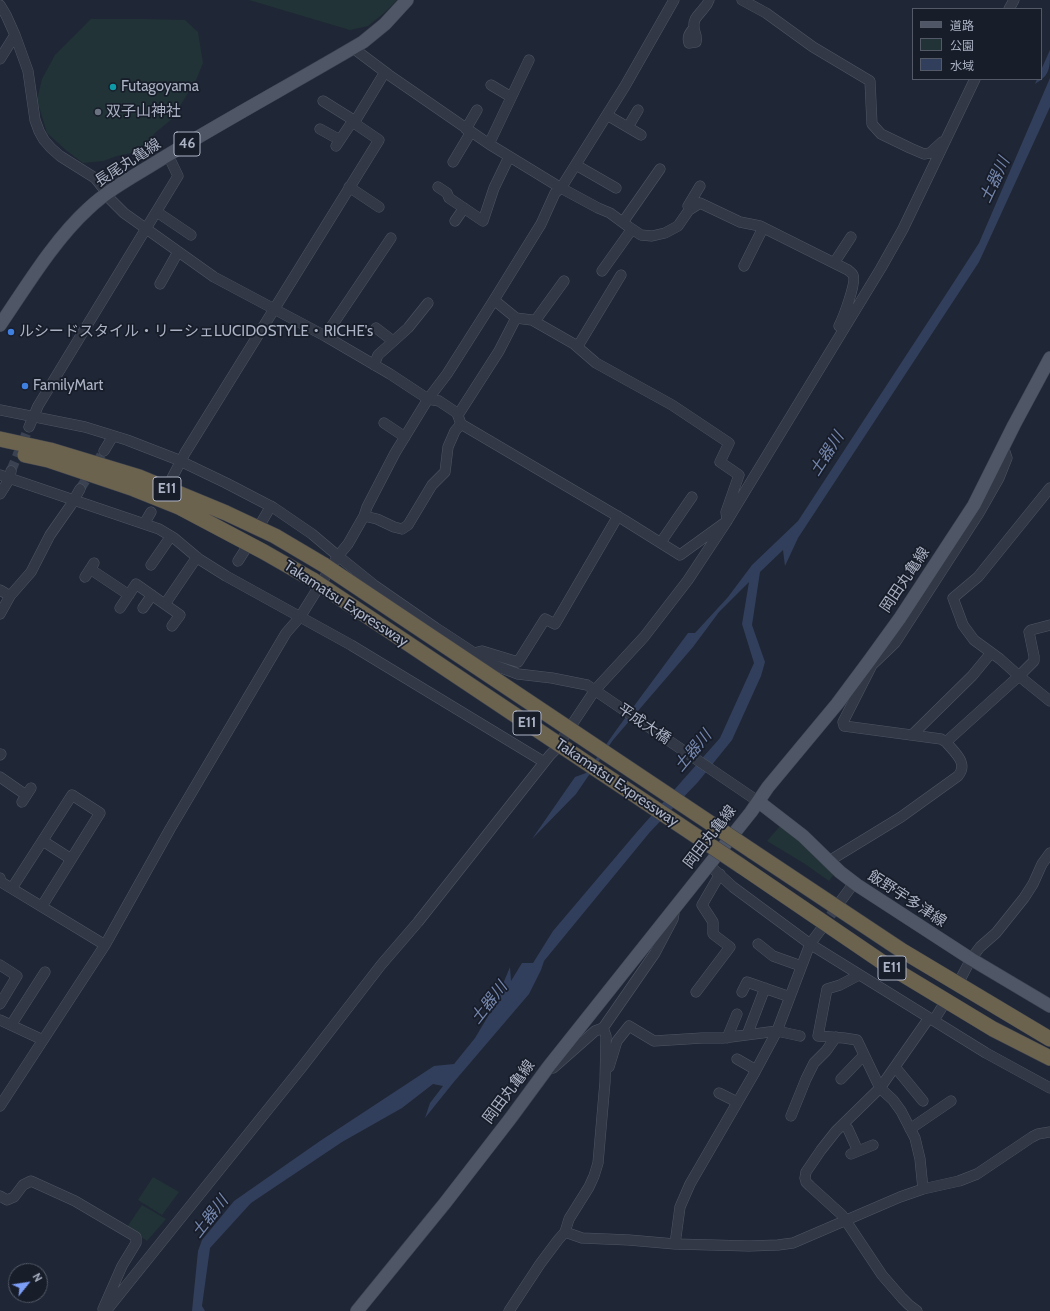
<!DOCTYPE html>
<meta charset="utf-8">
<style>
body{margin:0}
#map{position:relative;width:1050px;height:1311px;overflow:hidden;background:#1f2635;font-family:Cabin,"Noto Sans JP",sans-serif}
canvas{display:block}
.legend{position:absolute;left:912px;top:8px;width:130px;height:72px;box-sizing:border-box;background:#181d2a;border:1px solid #535967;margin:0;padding:5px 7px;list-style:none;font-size:12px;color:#abb2c3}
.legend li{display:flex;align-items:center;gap:8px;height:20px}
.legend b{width:20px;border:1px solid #535967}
.north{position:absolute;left:8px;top:1263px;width:40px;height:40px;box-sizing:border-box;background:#181d2a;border:1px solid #535967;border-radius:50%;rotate:60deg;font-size:11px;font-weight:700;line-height:16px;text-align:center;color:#abb2c3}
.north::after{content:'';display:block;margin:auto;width:14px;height:18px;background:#7c9ef7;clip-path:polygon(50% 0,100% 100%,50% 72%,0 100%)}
</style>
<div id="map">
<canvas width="1050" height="1311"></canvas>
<ul class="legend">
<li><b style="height:5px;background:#4f5666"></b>道路</li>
<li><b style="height:11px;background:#213337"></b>公園</li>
<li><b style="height:11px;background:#323f5c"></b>水域</li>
</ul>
<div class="north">N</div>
</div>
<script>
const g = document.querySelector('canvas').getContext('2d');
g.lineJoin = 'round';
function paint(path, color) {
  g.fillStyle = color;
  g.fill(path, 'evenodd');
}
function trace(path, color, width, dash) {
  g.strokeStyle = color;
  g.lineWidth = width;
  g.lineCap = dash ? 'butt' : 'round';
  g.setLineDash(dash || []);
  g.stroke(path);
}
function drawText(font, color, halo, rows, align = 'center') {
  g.font = font + ' Cabin,"Noto Sans JP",sans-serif';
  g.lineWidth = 3.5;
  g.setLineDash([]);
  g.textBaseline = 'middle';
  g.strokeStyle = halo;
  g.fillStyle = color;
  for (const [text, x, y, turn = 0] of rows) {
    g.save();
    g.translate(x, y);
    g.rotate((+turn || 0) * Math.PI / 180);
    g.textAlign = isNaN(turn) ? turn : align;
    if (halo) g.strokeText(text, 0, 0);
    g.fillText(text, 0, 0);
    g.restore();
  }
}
const green = new Path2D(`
 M 249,0 L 397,0 L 383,14 L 368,26 L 350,30 Z
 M 91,19 L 143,19 L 185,20 L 198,32 L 203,63 L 196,80 L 172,119 L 155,133 L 141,151 L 117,156 L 103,161 L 83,163 L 67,151 L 47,133 L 37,100 L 42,79 L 55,55 Z
 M 781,825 L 835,873 L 829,881 L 805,864 L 767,841 Z
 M 153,1177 L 179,1192 L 162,1215 L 138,1200 Z
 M 142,1205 L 166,1219 L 147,1241 L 127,1227 Z`);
const water = new Path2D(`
 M 1050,50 C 1050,69 1050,75 1035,84 L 1037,79 L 1041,79 L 1041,70 Z
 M 1050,78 L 1050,107 L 979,262 L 798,538 L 785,566 L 783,550 L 760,572 L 752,625 L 765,662 L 761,676 L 732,740 L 698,782 L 650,832 L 544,961 L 541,970 L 529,994 L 453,1083 L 425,1118 L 430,1103 L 443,1086 L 433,1084 L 402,1108 L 342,1142 L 251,1203 L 210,1248 L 202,1306 L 205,1311 L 192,1311 L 198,1251 L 202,1240 L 234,1201 L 320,1141 L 434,1066 L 454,1064 L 475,1038 L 493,1008 L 510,967 L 511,981 L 522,963 L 533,963 L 553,931 L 636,833 L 720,738 L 754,663 L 742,624 L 749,582 L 719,612 L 693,647 L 613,740 L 576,794 L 532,839 L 575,777 L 586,773 L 617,729 L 688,633 L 695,633 L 728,597 L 752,565 L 798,521 L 952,285 L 979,243 Z`);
const minorTunnel = new Path2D(`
 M 11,471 L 29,427
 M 80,489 L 104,451
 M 822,928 L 840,902`);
const minor = new Path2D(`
 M 742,0 L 766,13 L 813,47 L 870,81 L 872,124 L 881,134 L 910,148 L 924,154 L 930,153 L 942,142
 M 0,5 L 6,15 L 15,35 L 28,71 L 35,120 L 39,131 L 44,140 L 51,148 L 60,156 L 95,178 L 107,193 L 110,199 L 124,213 L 214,277 L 325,336 L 390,374 L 428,399 L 439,401 L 457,413 L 461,424 L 624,520 L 680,555 L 727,521 L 726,512 L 739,475 L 720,462 L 729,443 L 672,405 L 596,363 L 574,344 L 532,320 L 516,318 L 494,300
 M 1009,9 L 1014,0
 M 693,29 C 689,34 687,37 689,43 L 696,42 C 698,36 694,33 694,27 C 693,18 699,15 704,8 C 706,6 708,3 709,0
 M 353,48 L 389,75 L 489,144 L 561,188 L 598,208 L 610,213 L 629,227 L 641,235 L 652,236 L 665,233 L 678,226 L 689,210 L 700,203 L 740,222 L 760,226 L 848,270 C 850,272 852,273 853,275 C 857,282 843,318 839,326
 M 0,59 L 15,35
 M 491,85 L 511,97
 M 323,101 L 355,121
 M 607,115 L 641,135
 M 628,127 L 638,110
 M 320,129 L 340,140
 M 466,129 L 477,110
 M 489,144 L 529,60
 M 336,146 L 350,125 L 354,123
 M 453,162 L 471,132
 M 576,165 L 616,188
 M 349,187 L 379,207
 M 438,187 L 447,193 L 449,198 L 483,221 L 494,188 L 509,157
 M 689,210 L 688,206 L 700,186
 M 157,212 L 191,235
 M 455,221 L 464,208
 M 623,222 L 660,169
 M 834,263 L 851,237
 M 744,266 L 763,228
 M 602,271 L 632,229
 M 160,284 L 178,252
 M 535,321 L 564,281
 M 376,328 L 393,341
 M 325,336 L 391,238
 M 578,346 L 621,275
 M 374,365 L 378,355 L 408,328 L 428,303
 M 0,410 L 85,427 L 127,440 L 176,459 L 226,483 L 274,508 L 312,534 L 338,556 L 374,585 L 436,628 L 491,664 L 518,674 L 552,678 L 587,685 L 759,802
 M 458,415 L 499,351 L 516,318
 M 384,423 L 405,437
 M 29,427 L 38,406 L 178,176 L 168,155
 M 104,451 L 113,436
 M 0,475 L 159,529 L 174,538 L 199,559 L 226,576 L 351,645 L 544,762
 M 172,478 L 185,453 L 379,140 L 354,123 L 385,72
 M 1050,488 L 978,577 L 953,598 L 963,625 L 974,640 L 1000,659 L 1019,676 L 1050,701
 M 0,494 L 10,478 L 11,471
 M 364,516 L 377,519 L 394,527 L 402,529 L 408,525 L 432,485 L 445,472 L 448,447 L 455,431 L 461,424
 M 261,523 L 271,506
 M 144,524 L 151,512
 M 661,542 L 692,497
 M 238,561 L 245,550
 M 151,565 L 171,536
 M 90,569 L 129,595
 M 85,577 L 94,563
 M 0,590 L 10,596 L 0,614
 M 10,596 L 31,572 L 50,535 L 71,505 L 80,489
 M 165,604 L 197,557
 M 120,608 L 136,584 L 180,615 L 172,626
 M 143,608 L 152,595
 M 474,653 L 482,651 L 518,662 L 545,619 L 555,624 L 618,516
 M 871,663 L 872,665 L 843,722 L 844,726 L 941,739 L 946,742
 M 872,665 L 895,643 L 979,513 L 999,478 L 1007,458 L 1003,446
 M 912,735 L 972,676 L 991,653
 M 0,755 L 1,754
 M 0,777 L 26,795
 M 22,802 L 31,788
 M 43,841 L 71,859
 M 829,861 L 901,817 L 958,776 C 969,763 954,752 946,742 L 1019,676 L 1034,661 L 1034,656 L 1029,632 L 1031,630 L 1050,625
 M 709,865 L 733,887 L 810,944 L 986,1053 L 1050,1088
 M 0,878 L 1,882 L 105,945
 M 12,888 L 72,795 L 100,813 L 42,906
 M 840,902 L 854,883
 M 758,944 L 773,956 L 801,966
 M 0,965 L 17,976 L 0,1004
 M 859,975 L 840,985 L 827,989 L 818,1036 L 844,1038 L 857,1040 L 880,1088 L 893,1100 L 901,1111 L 915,1138 L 920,1159 L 923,1189
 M 961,978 L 971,959 L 980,947 L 996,933 L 1024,898 L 1033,884 L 1042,864 L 1050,853
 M 696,992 L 730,947 L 713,934 L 713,922 L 702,905 L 720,874
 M 742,992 L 747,982 L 790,997
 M 0,1020 L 43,1040
 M 934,1020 L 944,1004
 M 11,1025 L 45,972
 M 747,1035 L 765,988
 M 727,1038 L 737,1014
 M 737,1059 L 756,1070
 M 609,1067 L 617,1041 L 629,1026 L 654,1041 L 702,1038 L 723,1038 L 777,1031 L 800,1036
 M 895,1067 L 923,1101
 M 553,1068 L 595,1031 L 603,1028
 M 841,1079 L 864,1055
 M 719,1093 L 737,1102
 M 0,1106 L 105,945 L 170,829 L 286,633 L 300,617 L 338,556 L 348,544 L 364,516 L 367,507 L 395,453 L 428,399 L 447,374 L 494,300 L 541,224 L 555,193 L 561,188 L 625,86 L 674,0
 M 791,1116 L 806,1079 L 814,1063 L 826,1051 L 836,1037
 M 843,1124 L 848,1129 L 858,1151
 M 910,1129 L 951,1101
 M 851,1154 L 873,1145
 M 0,1196 L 7,1200 L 14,1197 L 23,1185 L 31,1181 L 75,1201 L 136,1237 L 136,1243 L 122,1266 L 103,1309
 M 565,1232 L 582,1238 L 629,1240 L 675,1244 L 749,1246 L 778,1245 L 793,1243 L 900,1197 L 923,1189 L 959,1181 L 977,1174 L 1032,1137 L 1038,1134 L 1050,1132
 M 675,1244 L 680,1207 L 690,1184 L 755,1072 L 777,1031 L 810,944 L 822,928
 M 106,1311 L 302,1067 L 381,965 L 418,922 L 550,755 L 555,750 L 595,690 L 644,637 L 688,580 L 727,521 L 881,268 L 903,229 L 975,79
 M 509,1311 L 540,1264 L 558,1240 L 565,1232 L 569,1219 L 589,1187 L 594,1176 L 598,1163 L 605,1082 L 606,1036 L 603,1028 L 655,953 L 673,919 L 674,913
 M 917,1311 L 909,1305 L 902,1298 L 882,1275 L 842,1215 L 810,1186 L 806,1182 L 805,1178 L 806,1172 L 821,1150 L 836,1131 L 880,1088 L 929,1018`);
const major = new Path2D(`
 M 0,325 C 26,287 54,240 88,209 C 110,188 138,174 163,158 C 229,118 297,81 363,42 L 385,24 L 407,0
 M 759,802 L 803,836 L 840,872 L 857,885 L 971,959 L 1050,1006
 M 357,1311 L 445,1203 L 510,1119 L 549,1066 L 751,812 L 768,787 L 837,704 L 869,661 L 900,618 L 974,505 L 1014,425 L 1050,358`);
const highway = new Path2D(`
 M 0,439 L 50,450 L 139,477 L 226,513 L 275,536 L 324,565
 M 25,455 L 48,460 L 134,489 L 179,507 L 264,552 L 313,580
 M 752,851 L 901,950 L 1050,1039
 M 741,866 L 882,962 L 993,1029 L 1050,1058`);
const highwayBridge = new Path2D(`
 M 324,565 L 752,851
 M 313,580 L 741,866`);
const markers = [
 [113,87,4,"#0f9aa8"],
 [98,112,4,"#6b7280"],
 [11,332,4,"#3f7fe0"],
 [25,386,4,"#3f7fe0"]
];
const shields = [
 [187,144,26],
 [167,489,28],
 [527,723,28],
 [892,968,28]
];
const shieldNames = [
 ["46",187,144],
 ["E11",167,489],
 ["E11",527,723],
 ["E11",892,968]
];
const poiNames = [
 ["Futagoyama",121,87],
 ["双子山神社",106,112],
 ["ルシードスタイル・リーシェLUCIDOSTYLE・RICHE's",19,332],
 ["FamilyMart",33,386]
];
const streetNames = [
 ["長尾丸亀線",128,163,-33],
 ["岡田丸亀線",905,580,-56],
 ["Takamatsu Expressway",346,604,33],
 ["平成大橋",644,724,34],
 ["Takamatsu Expressway",617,783,34],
 ["岡田丸亀線",710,837,-52],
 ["飯野宇多津線",907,899,33],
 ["岡田丸亀線",509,1092,-53]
];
const waterNames = [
 ["土器川",995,180,-65],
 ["土器川",827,454,-57],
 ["土器川",693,751,-50],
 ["土器川",489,1003,-52],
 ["土器川",210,1217,-52]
];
paint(green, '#213337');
paint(water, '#323f5c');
trace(minorTunnel, '#3b4251', 10, [10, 5]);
trace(minor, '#4f5564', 11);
trace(major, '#3b414f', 14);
trace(highway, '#3d4250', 16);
trace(minor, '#323845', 10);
trace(major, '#4f5666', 13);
trace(highway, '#6c634f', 15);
trace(highwayBridge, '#3d4250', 16, []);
trace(highwayBridge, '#6c634f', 15);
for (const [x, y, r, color] of markers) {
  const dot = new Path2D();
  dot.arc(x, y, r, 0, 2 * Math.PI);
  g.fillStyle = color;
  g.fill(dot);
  trace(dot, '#181d2a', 1.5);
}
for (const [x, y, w] of shields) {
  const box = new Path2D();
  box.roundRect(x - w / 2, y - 12, w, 24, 3);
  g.fillStyle = '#181d2a';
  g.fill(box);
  trace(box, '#abb2c3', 1);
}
drawText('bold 14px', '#abb2c3', null, shieldNames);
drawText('15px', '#abb2c3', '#181d2a', poiNames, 'left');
drawText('15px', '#abb2c3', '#181d2a', streetNames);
drawText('italic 16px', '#7486ac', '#181d2a', waterNames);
</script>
